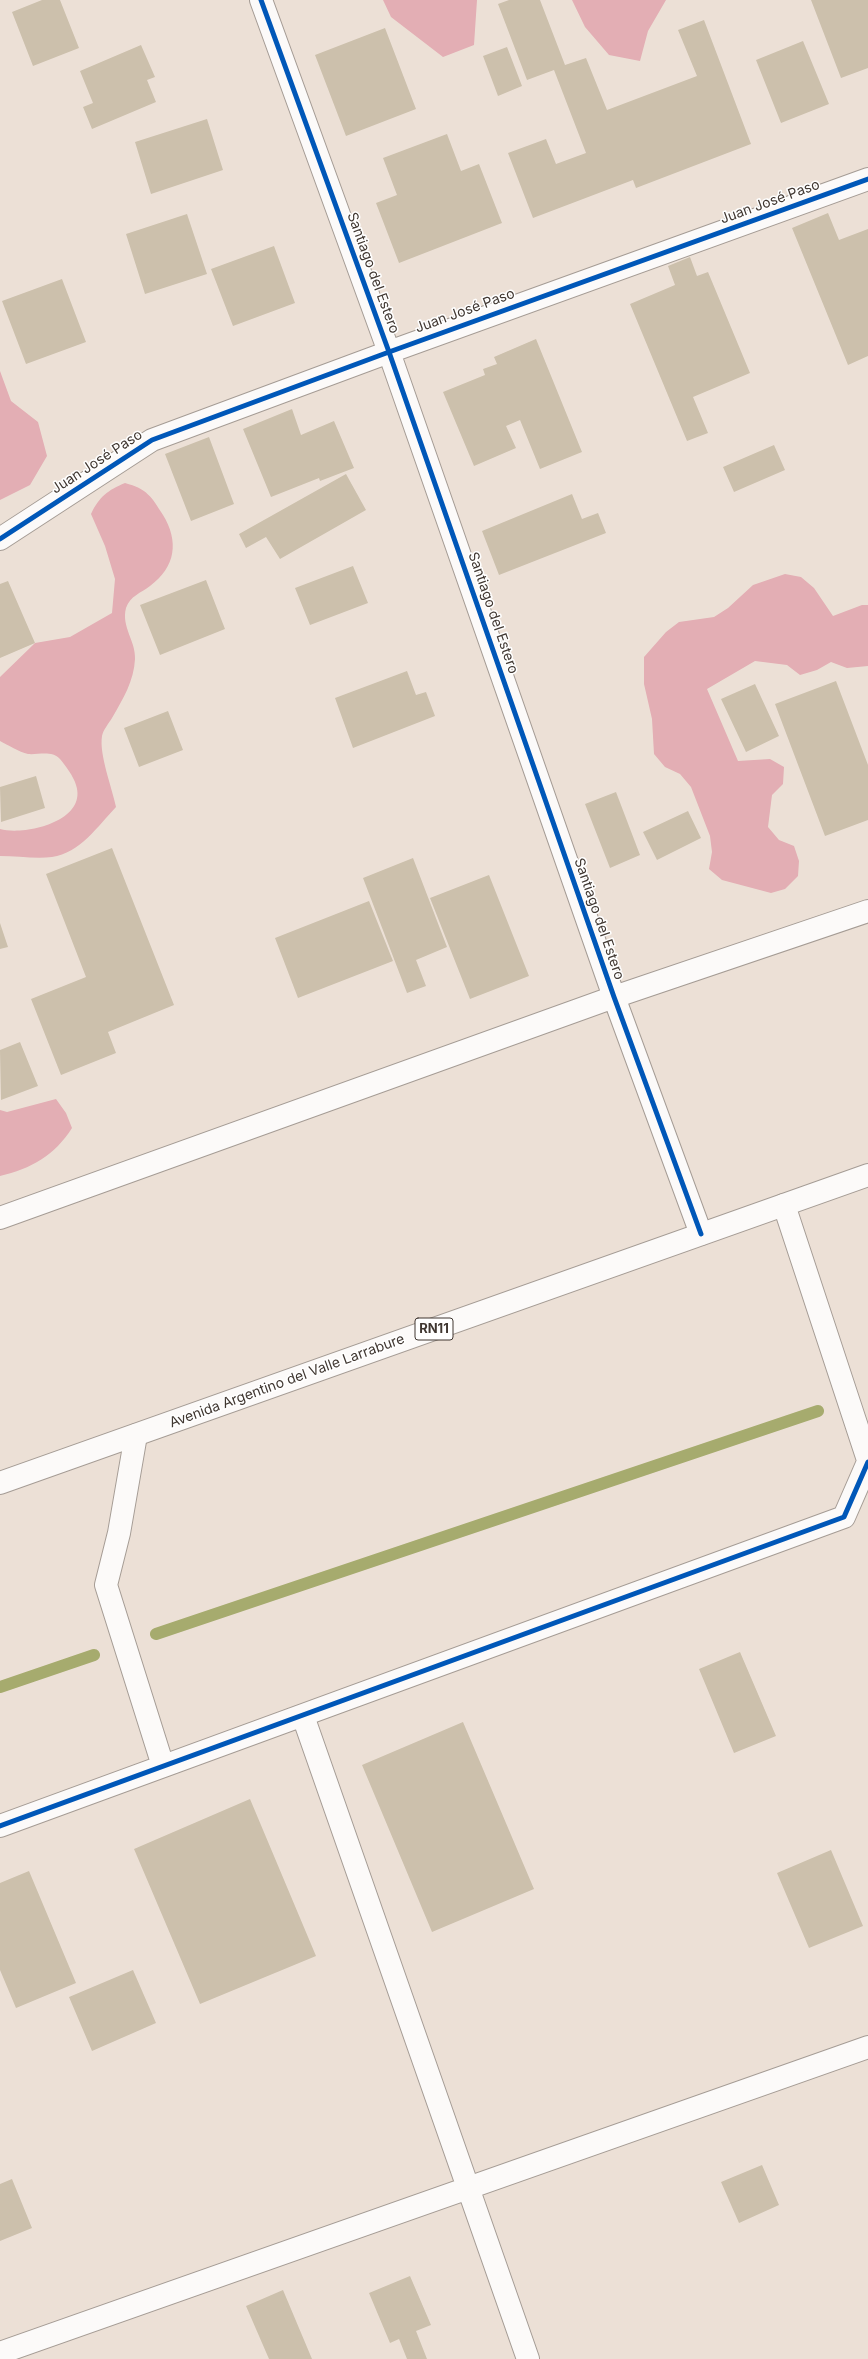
<!DOCTYPE html>
<meta charset="utf-8">
<style>
body{margin:0}
canvas{display:block;background:#ece0d6}
</style>
<canvas width="868" height="2359"></canvas>
<script>
const g = document.querySelector('canvas').getContext('2d');
g.lineJoin = 'round';
function paint(path, color) {
  g.fillStyle = color;
  g.fill(path, 'evenodd');
}
function trace(path, color, width, dash) {
  g.strokeStyle = color;
  g.lineWidth = width;
  g.lineCap = dash ? 'butt' : 'round';
  g.setLineDash(dash || []);
  g.stroke(path);
}
function drawText(font, color, halo, rows, align = 'center') {
  g.font = font + ' Inter,sans-serif';
  g.lineWidth = 3;
  g.setLineDash([]);
  g.textBaseline = 'middle';
  g.strokeStyle = halo;
  g.fillStyle = color;
  for (const [text, x, y, turn = 0] of rows) {
    g.save();
    g.translate(x, y);
    g.rotate((+turn || 0) * Math.PI / 180);
    g.textAlign = isNaN(turn) ? turn : align;
    if (halo) g.strokeText(text, 0, 0);
    g.fillText(text, 0, 0);
    g.restore();
  }
}
const forest = new Path2D(`
 M 383,0 L 477,0 L 474,45 L 443,57 L 391,17 Z
 M 572,0 L 666,0 L 648,31 L 640,61 L 609,55 L 585,27 Z
 M 0,371 L 11,401 L 38,422 L 47,456 L 30,485 L 0,500 Z
 M 125,483 C 147,489 151,496 163,515 C 179,541 176,567 150,586 C 141,593 130,596 126,608 C 121,627 136,641 135,659 C 134,681 123,699 112,718 C 109,723 103,730 102,736 C 99,755 112,787 116,807 C 98,826 80,853 52,857 C 36,859 17,856 0,856 L 0,829 C 25,836 88,821 76,785 C 74,777 65,765 60,759 C 52,750 38,755 28,754 C 19,752 8,745 0,741 L 0,677 L 35,643 L 70,637 L 112,613 L 115,579 L 105,546 L 91,514 C 99,497 108,490 125,483 Z
 M 785,574 L 801,577 L 814,588 L 833,616 L 862,605 L 868,605 L 868,666 L 847,668 L 831,662 L 817,670 L 800,675 L 787,665 L 755,661 L 707,689 L 738,761 L 770,759 L 784,767 L 783,784 L 772,795 L 768,827 L 779,840 L 794,846 L 799,861 L 798,876 L 785,889 L 771,893 L 722,880 L 709,869 L 712,852 L 710,836 L 691,787 L 680,774 L 665,767 L 654,754 L 652,719 L 644,684 L 644,657 L 666,632 L 679,622 L 714,617 L 728,608 L 753,585 Z
 M 56,1099 L 66,1113 L 72,1128 C 55,1155 31,1169 0,1176 L 0,1110 L 7,1112 Z`);
const stream = new Path2D(`
 M 156,1634 L 818,1411
 M 0,1687 L 94,1655`);
const building = new Path2D(`
 M 42,0 L 60,0 L 79,48 L 33,66 L 12,12 Z
 M 509,0 L 540,0 L 565,65 L 586,58 L 607,110 L 697,76 L 678,30 L 704,20 L 751,144 L 636,188 L 633,180 L 533,218 L 508,153 L 546,139 L 556,164 L 586,153 L 554,70 L 527,80 L 498,4 Z
 M 811,0 L 868,0 L 868,68 L 841,78 Z
 M 385,28 L 416,109 L 346,136 L 315,55 Z
 M 803,41 L 829,104 L 781,123 L 756,60 Z
 M 141,45 L 155,77 L 147,80 L 156,102 L 92,129 L 83,107 L 93,103 L 80,71 Z
 M 507,47 L 522,86 L 498,96 L 483,56 Z
 M 207,119 L 223,170 L 151,194 L 135,142 Z
 M 447,134 L 461,171 L 479,164 L 502,223 L 399,263 L 376,203 L 397,195 L 383,158 Z
 M 828,213 L 839,240 L 868,229 L 868,356 L 848,365 L 792,228 Z
 M 187,214 L 207,274 L 145,294 L 126,234 Z
 M 274,246 L 295,303 L 233,326 L 211,269 Z
 M 690,257 L 697,276 L 708,272 L 750,373 L 693,397 L 708,433 L 687,441 L 630,304 L 675,285 L 668,266 Z
 M 62,279 L 86,342 L 26,364 L 2,301 Z
 M 536,339 L 582,452 L 540,469 L 520,420 L 506,426 L 516,448 L 474,466 L 443,392 L 485,375 L 483,369 L 497,364 L 494,357 Z
 M 292,409 L 301,435 L 334,421 L 354,468 L 320,481 L 319,478 L 271,497 L 243,429 Z
 M 209,437 L 234,504 L 191,521 L 165,454 Z
 M 774,445 L 785,470 L 734,492 L 723,467 Z
 M 346,474 L 366,510 L 280,559 L 266,537 L 246,548 L 239,534 Z
 M 572,494 L 582,519 L 598,513 L 606,533 L 499,575 L 482,531 Z
 M 353,566 L 368,603 L 310,625 L 295,588 Z
 M 206,580 L 225,629 L 160,655 L 140,605 Z
 M 8,581 L 35,643 L 0,658 L 0,584 Z
 M 407,671 L 416,695 L 426,692 L 435,716 L 353,748 L 335,698 Z
 M 836,681 L 868,765 L 868,820 L 825,836 L 775,704 Z
 M 755,684 L 779,736 L 746,752 L 721,699 Z
 M 168,711 L 183,750 L 139,767 L 124,728 Z
 M 36,776 L 45,808 L 1,822 L 0,787 Z
 M 616,792 L 640,855 L 610,868 L 585,804 Z
 M 688,811 L 701,838 L 657,860 L 643,832 Z
 M 112,848 L 174,1005 L 108,1032 L 116,1053 L 61,1075 L 31,999 L 86,977 L 46,874 Z
 M 413,858 L 447,947 L 416,960 L 426,986 L 407,993 L 363,878 Z
 M 489,875 L 529,976 L 470,999 L 430,898 Z
 M 369,901 L 393,961 L 298,998 L 275,938 Z
 M 0,923 L 8,947 L 0,949 Z
 M 20,1042 L 38,1086 L 1,1100 L 0,1050 Z
 M 740,1652 L 776,1736 L 734,1753 L 699,1669 Z
 M 463,1722 L 534,1889 L 432,1932 L 362,1765 Z
 M 250,1799 L 316,1956 L 200,2004 L 134,1849 Z
 M 831,1850 L 863,1926 L 809,1948 L 777,1873 Z
 M 29,1871 L 76,1983 L 16,2008 L 0,1970 L 0,1883 Z
 M 133,1970 L 156,2023 L 92,2051 L 69,1997 Z
 M 762,2165 L 779,2205 L 739,2223 L 721,2182 Z
 M 12,2179 L 32,2228 L 0,2241 L 0,2184 Z
 M 410,2276 L 431,2325 L 416,2331 L 427,2359 L 407,2359 L 399,2339 L 390,2343 L 369,2293 Z
 M 283,2290 L 312,2359 L 269,2359 L 246,2306 Z`);
const minor = new Path2D(`
 M 261,0 L 389,352 L 614,997 L 701,1234
 M 0,539 L 152,440 L 389,352 L 868,179
 M 784,1205 L 868,1460
 M 0,1218 L 614,997 L 868,911
 M 136,1435 L 119,1533 L 106,1585 L 163,1766
 M 303,1716 L 528,2359
 M 0,1826 L 844,1517 L 868,1462
 M 0,2353 L 868,2047`);
const trunk = new Path2D(`
 M 0,1483 L 868,1175`);
const cycleway = new Path2D(`
 M 261,0 L 389,352 L 614,997 L 701,1234
 M 0,539 L 152,440 L 389,352 L 868,179
 M 0,1826 L 844,1517 L 868,1462`);
const shields = [
 [434,1329,38]
];
const shieldNames = [
 ["RN11",434,1329]
];
const streetNames = [
 ["Juan José Paso",770,202,-20],
 ["Santiago del Estero",373,273,70],
 ["Juan José Paso",465,311,-20],
 ["Juan José Paso",97,462,-33],
 ["Santiago del Estero",493,613,71],
 ["Santiago del Estero",599,919,71],
 ["Avenida Argentino del Valle Larrabure",287,1381,-20]
];
paint(forest, '#e3aeb4');
trace(stream, '#a6ab6e', 12);
paint(building, '#ccc0ac');
trace(minor, '#a59c95', 24);
trace(trunk, '#a59c95', 24);
trace(minor, '#fcfaf9', 22);
trace(trunk, '#fcfaf9', 22);
trace(cycleway, '#0057b8', 5);
for (const [x, y, w] of shields) {
  const box = new Path2D();
  box.roundRect(x - w / 2, y - 11, w, 22, 3);
  g.fillStyle = '#fff';
  g.fill(box);
  trace(box, '#403731', 1);
}
drawText('bold 13px', '#403731', null, shieldNames);
drawText('14px', '#403731', '#fff', streetNames);
</script>
